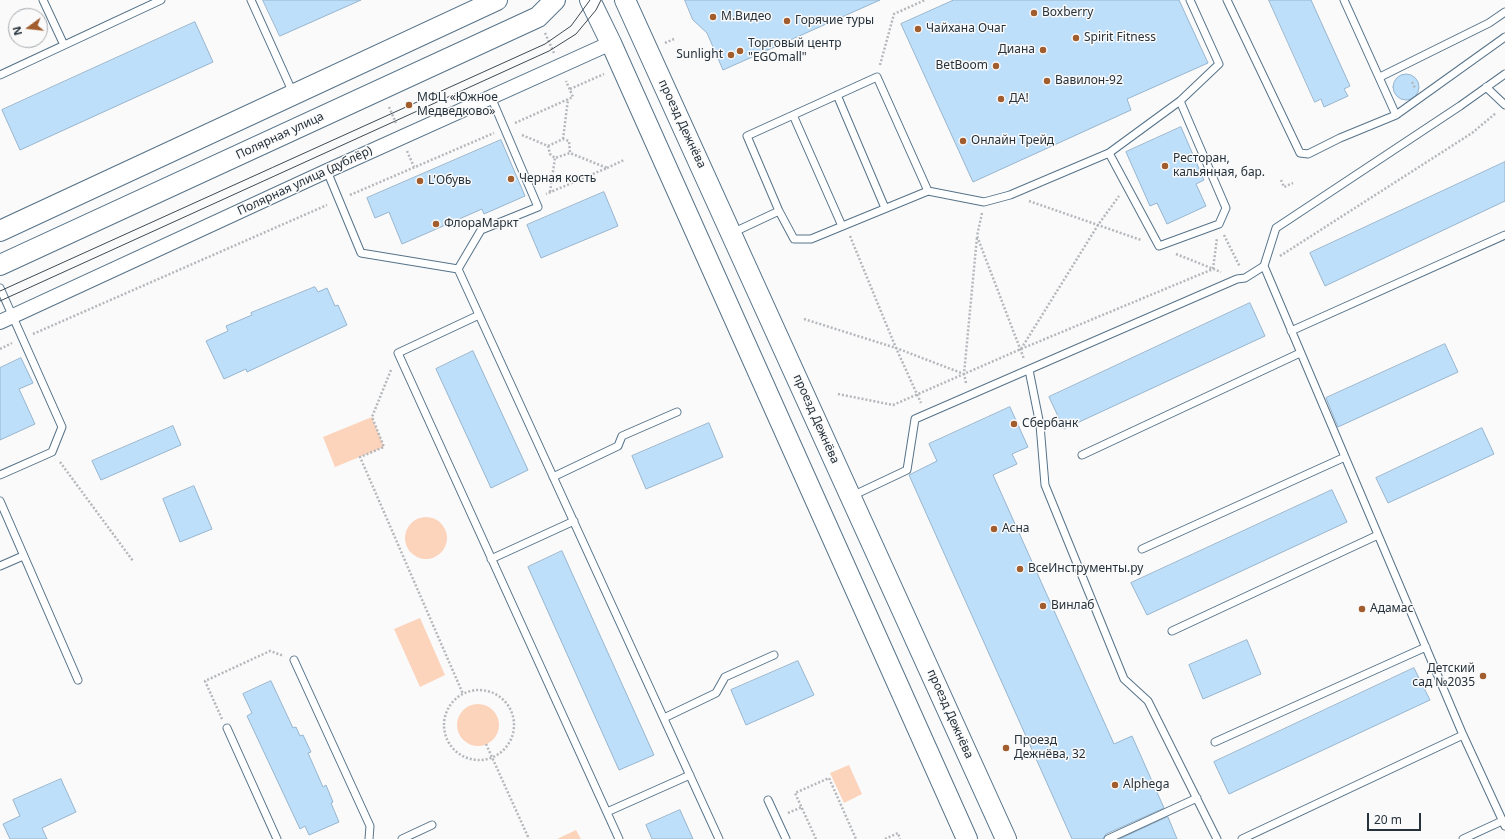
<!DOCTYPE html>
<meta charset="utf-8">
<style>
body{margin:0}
#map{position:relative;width:1505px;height:839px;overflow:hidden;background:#fafafa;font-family:"Noto Sans",sans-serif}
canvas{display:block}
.north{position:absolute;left:8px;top:8px;width:40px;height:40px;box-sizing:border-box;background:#fafafa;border:1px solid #a5aaae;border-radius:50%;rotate:255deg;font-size:11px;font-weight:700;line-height:16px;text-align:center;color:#25313b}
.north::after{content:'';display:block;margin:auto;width:14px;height:18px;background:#a25d2f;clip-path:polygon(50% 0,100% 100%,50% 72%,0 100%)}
.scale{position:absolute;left:1367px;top:813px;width:54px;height:18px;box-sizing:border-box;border:2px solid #25313b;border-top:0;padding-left:5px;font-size:12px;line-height:14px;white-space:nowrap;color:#25313b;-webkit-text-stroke:3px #fafafa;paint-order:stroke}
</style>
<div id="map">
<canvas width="1505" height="839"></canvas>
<div class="north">N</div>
<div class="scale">20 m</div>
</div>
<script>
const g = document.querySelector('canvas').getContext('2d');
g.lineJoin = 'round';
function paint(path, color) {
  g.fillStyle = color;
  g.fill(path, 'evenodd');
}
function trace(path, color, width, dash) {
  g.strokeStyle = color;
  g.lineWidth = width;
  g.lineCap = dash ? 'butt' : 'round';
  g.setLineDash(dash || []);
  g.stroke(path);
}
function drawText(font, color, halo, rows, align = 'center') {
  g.font = font + ' "Noto Sans",sans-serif';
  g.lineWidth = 3;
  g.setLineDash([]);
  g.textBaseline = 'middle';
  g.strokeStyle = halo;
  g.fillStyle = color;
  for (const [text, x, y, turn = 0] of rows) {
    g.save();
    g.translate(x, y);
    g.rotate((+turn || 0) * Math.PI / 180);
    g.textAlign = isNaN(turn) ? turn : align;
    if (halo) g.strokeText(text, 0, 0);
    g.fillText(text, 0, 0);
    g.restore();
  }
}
const green = new Path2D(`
 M 372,417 L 384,447 L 335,467 L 323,437 Z
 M405 538a21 21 0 1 1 42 0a21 21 0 1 1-42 0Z
 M 420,618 L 445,675 L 420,687 L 394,629 Z
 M457 725a21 21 0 1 1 42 0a21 21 0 1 1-42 0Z
 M 849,765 L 862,794 L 844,803 L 830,773 Z
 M 576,830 L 581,839 L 557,839 Z`);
const building = new Path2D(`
 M 263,0 L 361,0 L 280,36 Z
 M 685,0 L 880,0 L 723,70 L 707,33 L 693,20 Z
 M 954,0 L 1179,0 L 1208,63 L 1127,99 L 1131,110 L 973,182 L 901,24 Z
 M 1269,0 L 1311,0 L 1350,86 L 1344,89 L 1348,96 L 1324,107 L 1321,99 L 1315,102 Z
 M 195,22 L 213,62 L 20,150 L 2,110 Z
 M1393 87a13 13 0 1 1 26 0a13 13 0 1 1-26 0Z
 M 1181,127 L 1204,180 L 1196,184 L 1206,206 L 1167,224 L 1157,203 L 1150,206 L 1126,152 Z
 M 501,140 L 525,196 L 484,214 L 482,209 L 402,244 L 389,212 L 375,218 L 367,198 Z
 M 1505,162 L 1505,201 L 1325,286 L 1310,253 Z
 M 604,192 L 618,226 L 541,258 L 527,225 Z
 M 315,287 L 318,292 L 327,288 L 335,306 L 338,305 L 347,325 L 247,372 L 246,369 L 224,379 L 206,341 L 228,331 L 226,326 L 252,315 L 251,313 Z
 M 1250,303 L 1265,336 L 1064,429 L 1049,397 Z
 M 1445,344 L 1458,372 L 1338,427 L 1326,398 Z
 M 473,351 L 528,470 L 491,488 L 436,369 Z
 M 21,358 L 33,383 L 19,389 L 35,424 L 0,440 L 0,368 Z
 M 1010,407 L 1028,447 L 1012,454 L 1017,464 L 993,475 L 1114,744 L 1132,736 L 1164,808 L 1106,834 L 1103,839 L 1072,839 L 909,475 L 937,461 L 929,444 Z
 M 709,423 L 723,457 L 646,489 L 632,456 Z
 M 173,426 L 181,445 L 101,480 L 92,461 Z
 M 1482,428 L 1494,454 L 1388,503 L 1376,478 Z
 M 194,486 L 212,529 L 180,542 L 163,499 Z
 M 1332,490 L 1347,522 L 1147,615 L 1131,583 Z
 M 562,551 L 654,755 L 619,770 L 528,567 Z
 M 1247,640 L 1261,674 L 1203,699 L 1189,665 Z
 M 798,661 L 814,695 L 746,725 L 731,690 Z
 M 1414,668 L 1430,700 L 1229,794 L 1214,762 Z
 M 271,681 L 293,728 L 296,727 L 300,736 L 303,735 L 311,752 L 308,753 L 323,787 L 326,785 L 333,802 L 331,803 L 339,822 L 309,835 L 305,826 L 300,829 L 247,716 L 252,713 L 243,694 Z
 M 61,779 L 76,812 L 42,828 L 47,839 L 10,839 L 3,824 L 20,816 L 13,800 Z
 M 680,810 L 693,839 L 652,839 L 646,825 Z
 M 1168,817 L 1177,839 L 1120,839 Z`);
const path = new Path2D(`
 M 545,33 L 554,53
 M 665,43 L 674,39
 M 880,65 L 894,14 L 925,0
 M 1412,82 L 1415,88
 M 570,89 L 604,74
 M 389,107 L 396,123
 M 515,123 L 573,97 L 566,81
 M 522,135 L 548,146 L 550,154 L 555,158 L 570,153 L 607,168 L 546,194
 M 563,139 L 568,99
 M 548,146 L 563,139 L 569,141 L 570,153
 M 407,151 L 414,167
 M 607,168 L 624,160
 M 1281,180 L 1284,187 L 1293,183
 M 550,192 L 555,158
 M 350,195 L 494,133
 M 1029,201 L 1141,240
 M 982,213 L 977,236 L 1024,359
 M 1224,235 L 1240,267
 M 850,236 L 896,348 L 921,403
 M 1176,254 L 1221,272
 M 1280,256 L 1472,133 L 1496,113
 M 804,319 L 896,348 L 964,374
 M 33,334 L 327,205
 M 0,349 L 12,343
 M 1021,349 L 1213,269 L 1217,238
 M 391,370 L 372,417 L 384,447 L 360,457 L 463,694
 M 966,383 L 964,374 L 977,237
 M 838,394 L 893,405 L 1021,349 L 1098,225 L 1119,196
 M 60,462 L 133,561
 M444 725a35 35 0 1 1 70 0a35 35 0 1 1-70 0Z
 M 222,719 L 205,681 L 270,651 L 284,656
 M 486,744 L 529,839
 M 788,813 L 802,807
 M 816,839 L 795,793 L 829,778 L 856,839
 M 885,839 L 898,833 L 900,839`);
const service = new Path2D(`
 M 43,0 L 64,45
 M 251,0 L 293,93
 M 1227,0 L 1300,153 L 1308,154 L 1340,138 L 1396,115 L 1505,37
 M 1344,0 L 1396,115
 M 1505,74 L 1460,106 L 1276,228 L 1264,266 L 1463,735 L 1505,826
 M 0,75 L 161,0
 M 1380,77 L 1489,23 L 1505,12
 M 1486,87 L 1505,105
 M 837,95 L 885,208
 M 793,115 L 842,226
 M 1109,153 L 1159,246 L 1219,224 L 1226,208 L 1180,101
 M 327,171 L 361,253 L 458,269 L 719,839
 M 779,211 L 747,136 L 877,77 L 928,191 L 984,202 L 1010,195 L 1109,153 L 1180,101 L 1219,64 L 1190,0
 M 732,233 L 779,211 L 794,239 L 811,239 L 928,191
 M 458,269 L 481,230 L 538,207 L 491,97
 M 0,288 L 62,427 L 52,452 L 0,475
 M 479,315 L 398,353 L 619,839
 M 1291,331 L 1505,235
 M 1029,370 L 1040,425 L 1045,485 L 1124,679 L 1148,701 L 1217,839
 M 1082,455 L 1300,353
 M 553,477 L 618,446 L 622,436 L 677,412
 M 852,496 L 907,470 L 915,419 L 1237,279 L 1245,278 L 1264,266
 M 0,501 L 78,680
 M 1142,549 L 1345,457
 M 491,559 L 574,521
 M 0,566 L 23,556
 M 1172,631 L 1378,535
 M 294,660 L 370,826 L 369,839
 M 664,718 L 716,693 L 725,677 L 774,655
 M 227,728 L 277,839
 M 1215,742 L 1426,647
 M 768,800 L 786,839
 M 607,812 L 690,775
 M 402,839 L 432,825
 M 1108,839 L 1197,798
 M 1242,839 L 1463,735
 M 1463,839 L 1502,821`);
const minor = new Path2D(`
 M 0,322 L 327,171 L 611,43`);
const secondary = new Path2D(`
 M 590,0 L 611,43 L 967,839
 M 625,0 L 1006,839
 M 0,231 L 497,0
 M 0,265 L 538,17 L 555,0`);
const tram = new Path2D(`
 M 0,291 L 545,44 L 571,26 L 590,0
 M 0,301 L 549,51 L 576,34 L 596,10 L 601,0`);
const markers = [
 [1034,13,4,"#a25d2f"],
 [713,17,4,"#a25d2f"],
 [787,21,4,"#a25d2f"],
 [918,29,4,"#a25d2f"],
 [1076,38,4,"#a25d2f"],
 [1043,50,4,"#a25d2f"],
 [740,51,4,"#a25d2f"],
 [731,55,4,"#a25d2f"],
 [996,66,4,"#a25d2f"],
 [1047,81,4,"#a25d2f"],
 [1001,99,4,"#a25d2f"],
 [409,105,4,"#a25d2f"],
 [963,141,4,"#a25d2f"],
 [1165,166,4,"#a25d2f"],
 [511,179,4,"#a25d2f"],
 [420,181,4,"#a25d2f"],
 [436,224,4,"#a25d2f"],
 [1014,424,4,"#a25d2f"],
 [994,529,4,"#a25d2f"],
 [1020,569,4,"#a25d2f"],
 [1043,606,4,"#a25d2f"],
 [1362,609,4,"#a25d2f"],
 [1483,676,4,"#a25d2f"],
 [1006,748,4,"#a25d2f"],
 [1115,785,4,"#a25d2f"]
];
const poiNames = [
 ["Boxberry",1042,13],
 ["М.Видео",721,17],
 ["Горячие туры",795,21],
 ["Чайхана Очаг",926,29],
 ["Spirit Fitness",1084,38],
 ["Торговый центр",748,44],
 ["\"EGOmall\"",748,58],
 ["Диана",1035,50,"right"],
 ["Sunlight",723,55,"right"],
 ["BetBoom",988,66,"right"],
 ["Вавилон-92",1055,81],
 ["МФЦ «Южное",417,98],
 ["Медведково»",417,112],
 ["ДА!",1009,99],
 ["Онлайн Трейд",971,141],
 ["Ресторан,",1173,159],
 ["кальянная, бар.",1173,173],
 ["Черная кость",519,179],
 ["L'Обувь",428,181],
 ["ФлораМаркт",444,224],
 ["Сбербанк",1022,424],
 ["Асна",1002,529],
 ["ВсеИнструменты.ру",1028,569],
 ["Винлаб",1051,606],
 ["Адамас",1370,609],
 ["Детский",1475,669,"right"],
 ["сад №2035",1475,683,"right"],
 ["Проезд",1014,741],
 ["Дежнёва, 32",1014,755],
 ["Alphega",1123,785]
];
const streetNames = [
 ["проезд Дежнёва",682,124,65],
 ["Полярная улица",280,136,-25],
 ["Полярная улица (дублёр)",305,181,-25],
 ["проезд Дежнёва",816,419,66],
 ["проезд Дежнёва",950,714,66]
];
paint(green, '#fcd3bb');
paint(building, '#bedffa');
trace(building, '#97b5ce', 1);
trace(service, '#567389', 9);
trace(minor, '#567389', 16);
trace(secondary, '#567389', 22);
trace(path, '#b4b7bb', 2.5, [2, 2]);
trace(service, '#fff', 7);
trace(minor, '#fff', 14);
trace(secondary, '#fff', 20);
trace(tram, '#3f4a53', 1);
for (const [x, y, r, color] of markers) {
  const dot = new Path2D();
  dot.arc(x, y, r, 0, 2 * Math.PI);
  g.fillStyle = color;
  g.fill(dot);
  trace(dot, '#fafafa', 1.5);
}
drawText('12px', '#25313b', '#fafafa', poiNames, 'left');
drawText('12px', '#25313b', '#fafafa', streetNames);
</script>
